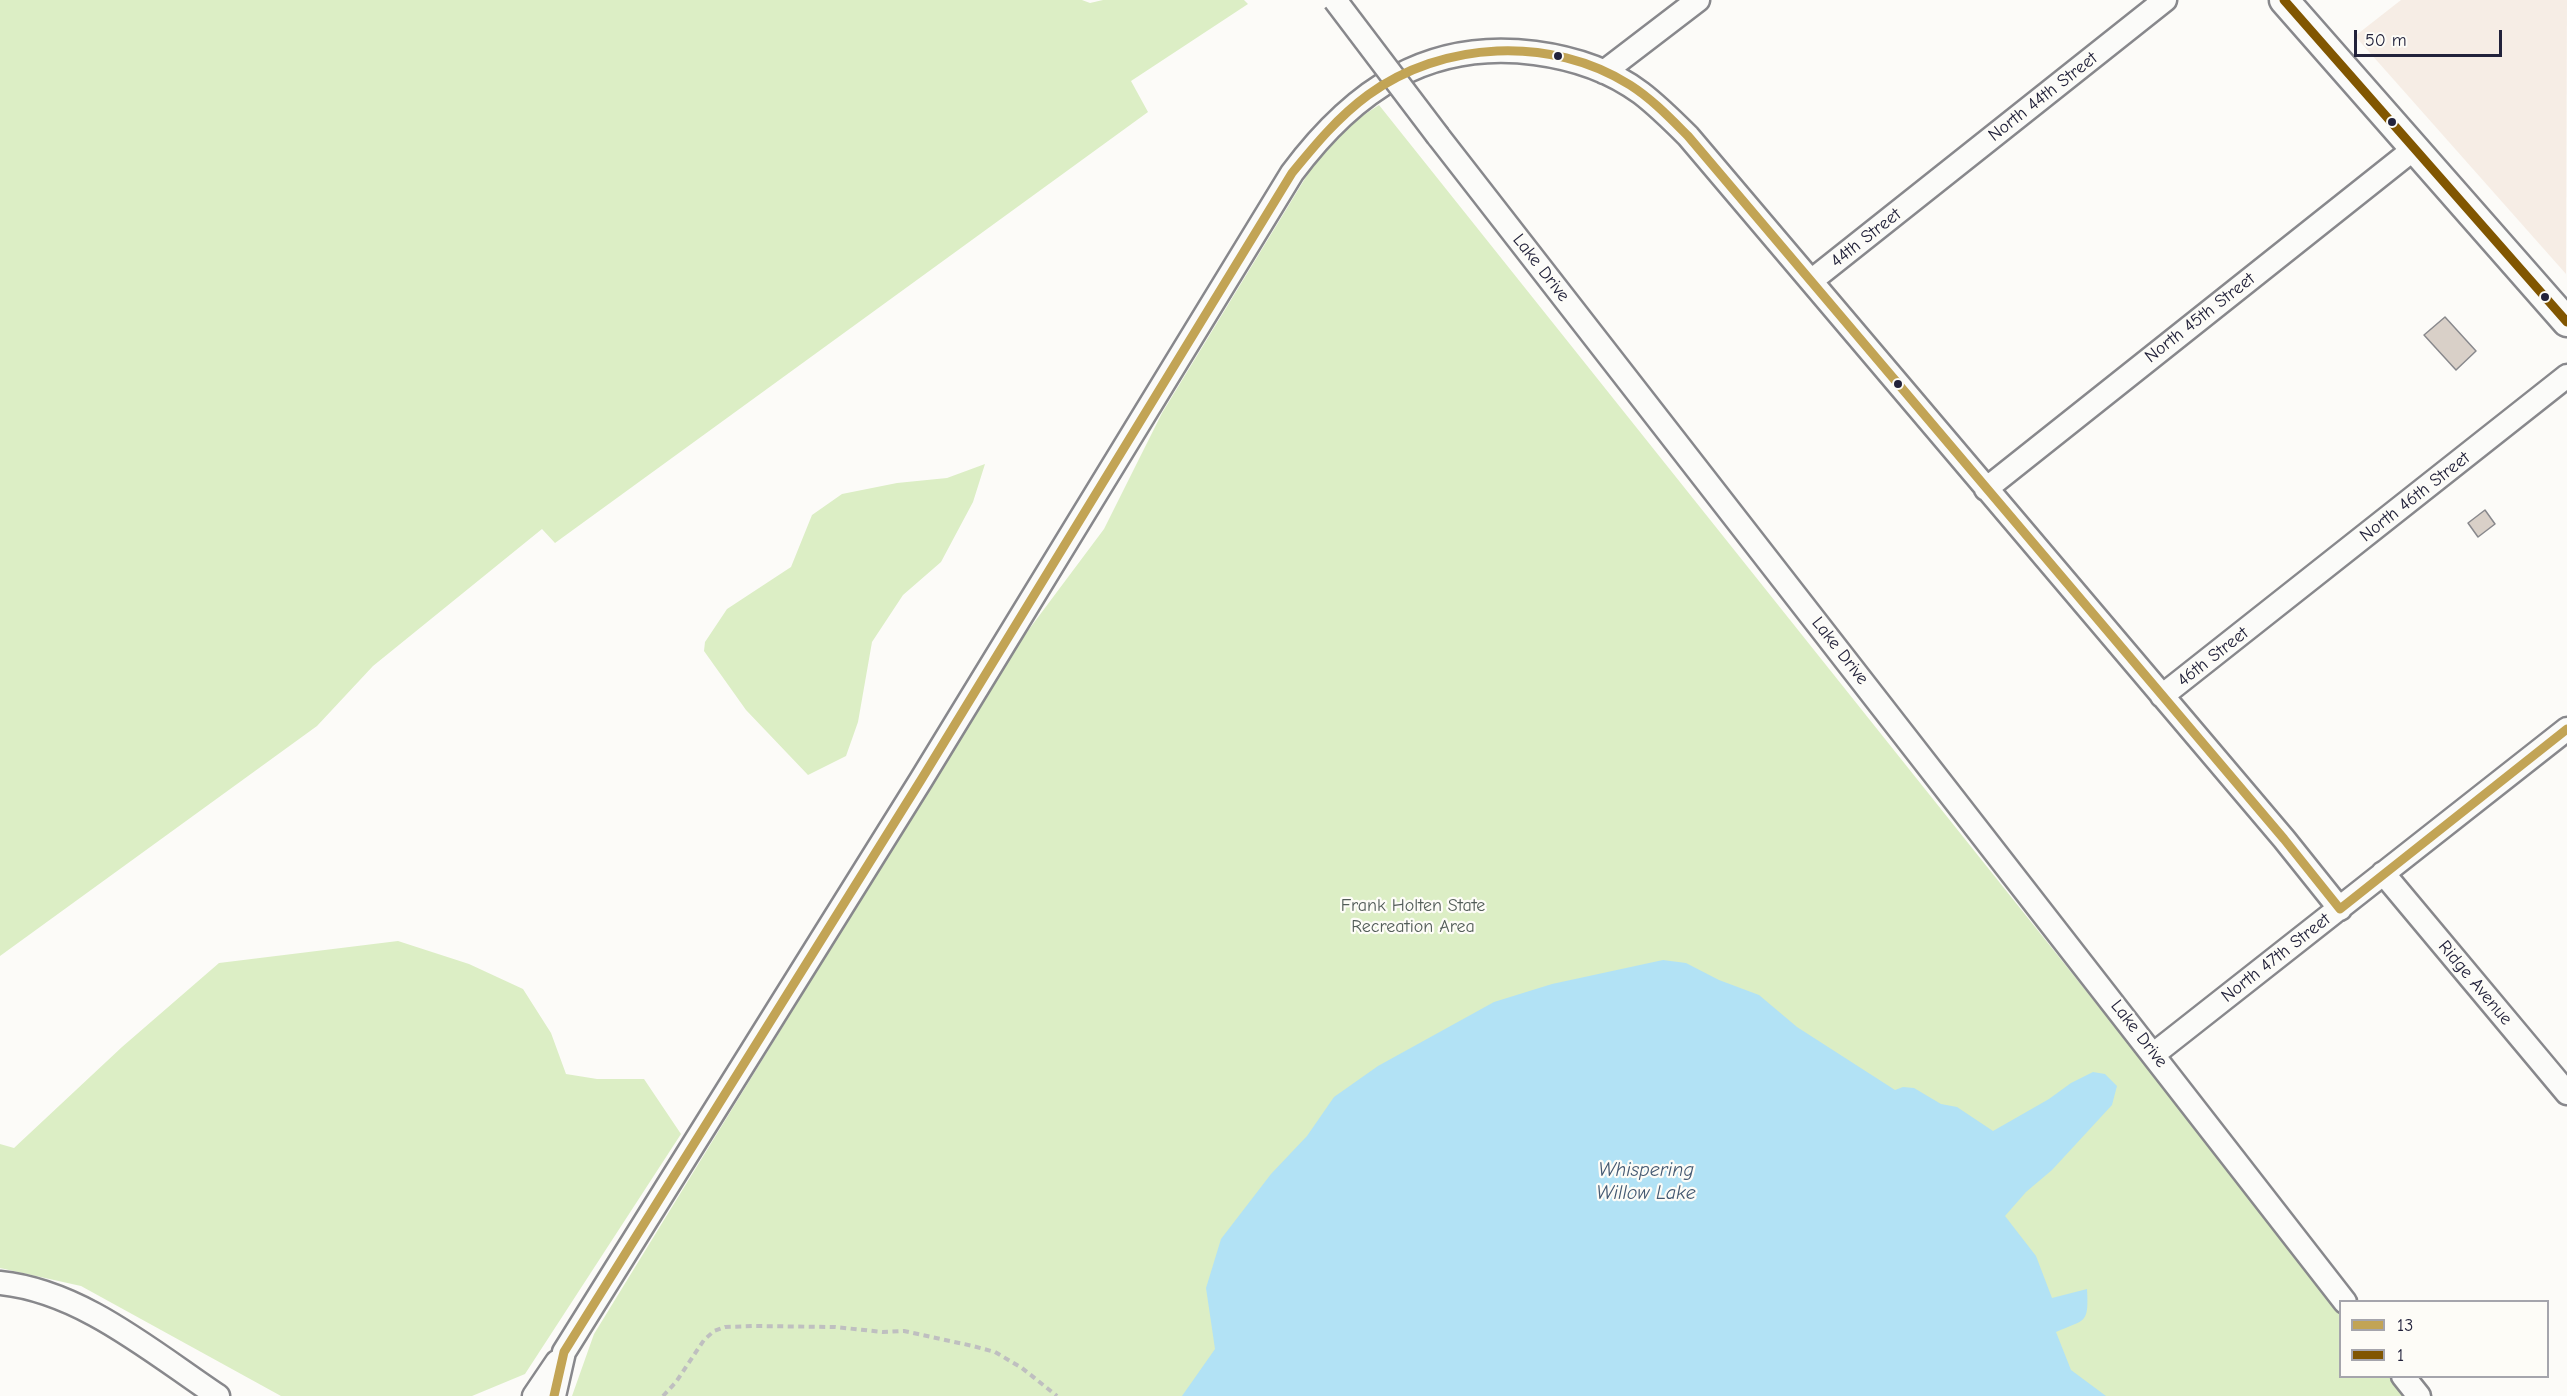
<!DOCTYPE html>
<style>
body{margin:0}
#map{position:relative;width:2567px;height:1396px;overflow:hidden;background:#fcfbf8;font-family:"Comic Neue",sans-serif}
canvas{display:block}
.legend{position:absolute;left:2339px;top:1300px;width:210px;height:78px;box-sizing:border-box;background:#fdfcf7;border:2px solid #a5a5ac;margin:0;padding:8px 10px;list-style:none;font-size:18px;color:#22223b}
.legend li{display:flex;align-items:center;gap:12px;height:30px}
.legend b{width:30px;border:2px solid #a5a5ac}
.scale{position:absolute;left:2354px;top:30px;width:148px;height:27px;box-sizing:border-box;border:3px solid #22223b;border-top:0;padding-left:8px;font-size:18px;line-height:21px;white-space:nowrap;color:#22223b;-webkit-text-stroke:4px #fdfcf7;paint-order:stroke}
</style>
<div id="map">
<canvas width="2567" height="1396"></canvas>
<ul class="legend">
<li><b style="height:8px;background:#c2a455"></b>13</li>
<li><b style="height:8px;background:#815601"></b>1</li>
</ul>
<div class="scale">50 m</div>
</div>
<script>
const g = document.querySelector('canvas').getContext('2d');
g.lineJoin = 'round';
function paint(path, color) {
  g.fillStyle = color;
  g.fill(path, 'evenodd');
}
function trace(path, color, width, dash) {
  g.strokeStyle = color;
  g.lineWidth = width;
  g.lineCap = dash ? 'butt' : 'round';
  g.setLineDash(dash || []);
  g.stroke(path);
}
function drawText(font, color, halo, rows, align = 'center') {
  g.font = font + ' "Comic Neue",sans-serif';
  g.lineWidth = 4.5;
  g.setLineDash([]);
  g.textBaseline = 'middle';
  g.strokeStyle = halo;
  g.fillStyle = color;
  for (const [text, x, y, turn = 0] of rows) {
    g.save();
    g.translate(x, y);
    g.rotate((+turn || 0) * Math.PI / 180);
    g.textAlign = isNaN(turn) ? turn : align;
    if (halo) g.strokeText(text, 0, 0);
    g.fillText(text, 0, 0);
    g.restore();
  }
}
const built = new Path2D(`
 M 2401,0 L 2567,0 L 2566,274 L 2355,36 Z`);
const green = new Path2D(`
 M 0,0 L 1082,0 L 1090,3 L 1103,0 L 1244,0 L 1248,4 L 1131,81 L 1148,112 L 555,543 L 542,529 L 373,666 L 317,726 L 0,956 Z
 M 1379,105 L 2340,1309 L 2340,1376 L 2392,1377 L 2406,1396 L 572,1396 L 594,1334 L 1015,648 L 1104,529 L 1162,413 L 1320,154 L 1353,122 Z
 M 985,464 L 973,502 L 941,562 L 903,595 L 872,642 L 858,722 L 846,756 L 808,775 L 746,710 L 704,651 L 705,642 L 727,609 L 791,567 L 812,515 L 842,494 L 897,483 L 947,478 Z
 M 398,941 L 469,964 L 523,989 L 551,1033 L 566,1074 L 597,1079 L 644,1079 L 681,1134 L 525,1374 L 472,1396 L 281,1396 L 81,1286 L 0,1268 L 0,1144 L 14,1148 L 122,1047 L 219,963 Z`);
const water = new Path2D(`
 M 1663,960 L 1686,963 L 1719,980 L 1759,995 L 1797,1027 L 1895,1090 L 1903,1087 L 1914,1088 L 1941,1104 L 1957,1107 L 1993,1131 L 2049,1099 L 2071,1083 L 2093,1072 L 2105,1074 L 2117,1086 L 2112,1105 L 2052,1170 L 2026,1192 L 2005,1216 L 2036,1256 L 2052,1298 L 2087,1289 C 2089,1325 2085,1319 2056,1332 L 2071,1370 L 2106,1396 L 1182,1396 L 1215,1349 L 1206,1288 L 1221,1239 L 1271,1174 L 1307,1136 L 1334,1097 L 1378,1066 L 1494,1002 L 1552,984 Z`);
const building = new Path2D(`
 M 2445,317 L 2476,351 L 2456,370 L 2424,335 Z
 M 2485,510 L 2495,524 L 2478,537 L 2468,523 Z`);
const path = new Path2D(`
 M 663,1396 L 676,1382 L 704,1340 L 714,1331 L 725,1327 L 753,1326 L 835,1327 L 883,1332 L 904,1331 L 973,1346 L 995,1352 L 1022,1368 L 1057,1396`);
const minor = new Path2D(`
 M 1604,72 L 1698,0
 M 1438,136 L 2345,1302
 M 1811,281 L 2165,0
 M 1986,489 L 2415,148
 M 2162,696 L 2567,376
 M 2383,873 L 2567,1093
 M 2154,1054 L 2567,729
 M 0,1283 C 81,1291 152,1352 218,1396
 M 2403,1376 L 2419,1396
 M 534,1396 L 557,1362
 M 554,1396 L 564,1352 L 921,780 L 1292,173 C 1354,90 1428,39 1535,53 C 1573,58 1610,70 1641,93 C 1658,106 1673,121 1688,136 L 2284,839 L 2340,909`);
const major = new Path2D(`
 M 2284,0 L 2567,322`);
const minorBridge = new Path2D(`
 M 1335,0 L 1438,136`);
const bus1 = new Path2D(`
 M 2340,909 L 2567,729
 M 554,1396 L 564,1352 L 921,780 L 1292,173 C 1315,145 1338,117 1368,95 C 1442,41 1551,35 1630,85 C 1652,99 1670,118 1688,136 L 2284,839 L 2340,909`);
const bus2 = new Path2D(`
 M 2284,0 L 2567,322`);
const markers = [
 [1558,56,5,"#22223b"],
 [2392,122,5,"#22223b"],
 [2545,297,5,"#22223b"],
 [1898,384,5,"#22223b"]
];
const streetNames = [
 ["North 44th Street",2043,97,-38],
 ["44th Street",1866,238,-38],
 ["Lake Drive",1541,268,52],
 ["North 45th Street",2200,318,-38],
 ["North 46th Street",2415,497,-38],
 ["Lake Drive",1840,651,52],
 ["46th Street",2213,657,-38],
 ["North 47th Street",2276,958,-38],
 ["Ridge Avenue",2475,983,50],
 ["Lake Drive",2139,1034,52]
];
const parkNames = [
 ["Frank Holten State",1413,906],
 ["Recreation Area",1413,927]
];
const waterNames = [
 ["Whispering",1646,1170],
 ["Willow Lake",1646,1193]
];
paint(built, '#f6ede5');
paint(green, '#dceec5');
paint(water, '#b2e2f5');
paint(building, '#d9d0c8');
trace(building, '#88888c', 1.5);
trace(minor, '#88888c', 27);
trace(major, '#88888c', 33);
trace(path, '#bfbfc0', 4, [6, 4.5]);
trace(minor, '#fbfbf9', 22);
trace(major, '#fbfbf9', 28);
trace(minorBridge, '#88888c', 27, []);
trace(minorBridge, '#fbfbf9', 22);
trace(bus1, '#c2a455', 9);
trace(bus2, '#815601', 9);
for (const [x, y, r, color] of markers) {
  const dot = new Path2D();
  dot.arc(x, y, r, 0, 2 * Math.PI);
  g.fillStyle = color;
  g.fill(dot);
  trace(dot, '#fdfcf7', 2);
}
drawText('18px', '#22223b', '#fdfcf7', streetNames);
drawText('18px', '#525c58', '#fdfcf7', parkNames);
drawText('italic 20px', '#445972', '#fdfcf7', waterNames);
</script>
